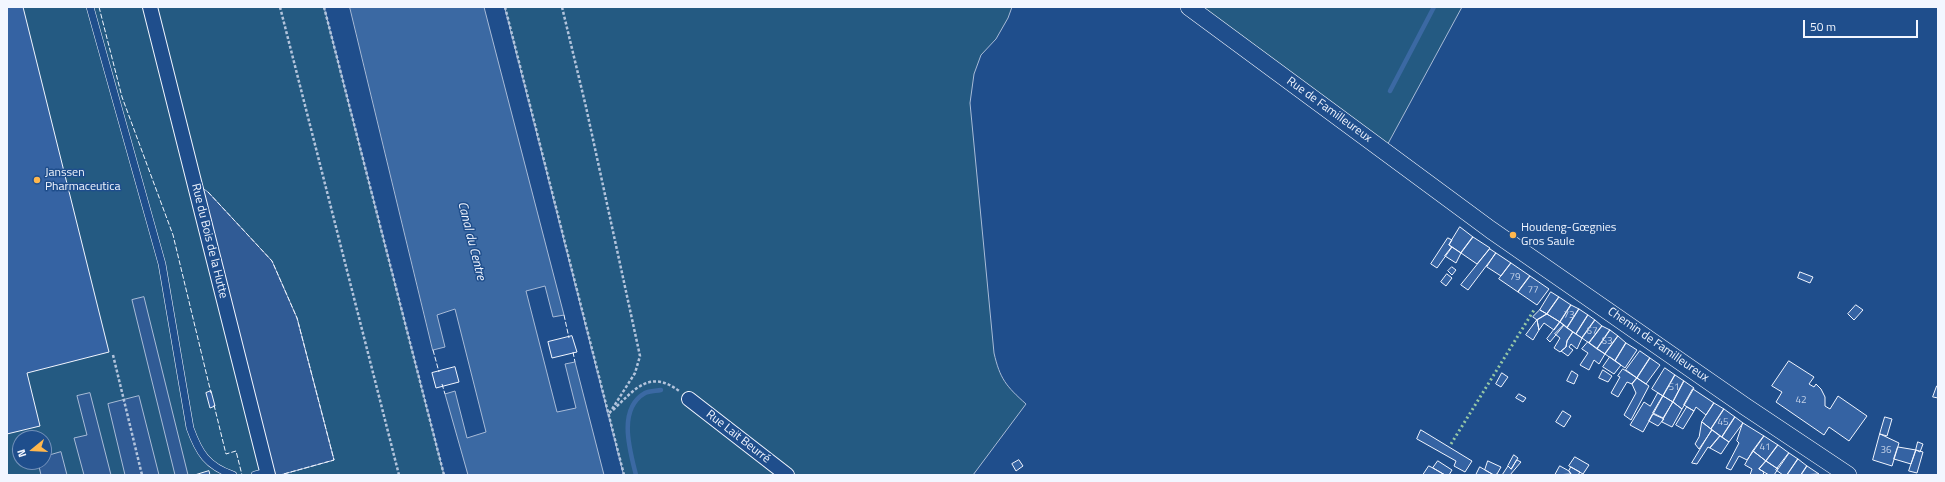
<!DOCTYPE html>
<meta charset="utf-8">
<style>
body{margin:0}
#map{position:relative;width:1945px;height:482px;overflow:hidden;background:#1f4e8c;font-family:"Titillium Web",sans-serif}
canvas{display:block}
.frame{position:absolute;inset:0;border:8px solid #f2f6ff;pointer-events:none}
.north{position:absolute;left:12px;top:430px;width:40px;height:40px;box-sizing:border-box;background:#1f4e8c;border:1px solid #7391ba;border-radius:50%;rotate:252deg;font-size:11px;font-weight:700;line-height:16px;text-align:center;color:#f2f6ff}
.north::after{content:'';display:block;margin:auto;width:14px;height:18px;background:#ffb74d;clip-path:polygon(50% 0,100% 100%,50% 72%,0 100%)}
.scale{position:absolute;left:1803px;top:20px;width:115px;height:18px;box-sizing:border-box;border:2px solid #f2f6ff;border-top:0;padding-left:5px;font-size:12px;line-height:14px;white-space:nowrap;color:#f2f6ff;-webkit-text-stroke:3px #1f4e8c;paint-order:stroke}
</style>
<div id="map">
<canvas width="1945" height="482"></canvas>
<div class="frame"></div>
<div class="north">N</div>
<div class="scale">50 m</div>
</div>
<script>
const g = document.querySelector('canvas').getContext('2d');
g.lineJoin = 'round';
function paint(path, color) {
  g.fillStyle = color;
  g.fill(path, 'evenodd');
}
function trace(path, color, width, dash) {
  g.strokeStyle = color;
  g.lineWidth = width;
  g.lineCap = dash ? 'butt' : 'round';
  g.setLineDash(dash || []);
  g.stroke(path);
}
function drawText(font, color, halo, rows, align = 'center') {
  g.font = font + ' "Titillium Web",sans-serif';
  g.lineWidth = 3;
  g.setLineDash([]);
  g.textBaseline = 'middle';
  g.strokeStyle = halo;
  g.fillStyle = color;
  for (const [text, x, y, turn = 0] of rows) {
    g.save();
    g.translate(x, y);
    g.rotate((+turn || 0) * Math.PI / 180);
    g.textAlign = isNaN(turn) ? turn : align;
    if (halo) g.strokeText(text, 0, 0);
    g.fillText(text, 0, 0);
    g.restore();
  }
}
const green = new Path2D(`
 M 7,7 L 324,7 L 444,475 L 280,475 L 334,460 L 297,318 L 268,475 L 7,475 ZM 20,438 L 44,438 L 44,462 L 20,462 Z
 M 505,7 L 1012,7 L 1008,18 L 996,39 L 981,55 L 974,74 L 970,103 L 994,353 C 1000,379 1006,386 1026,404 L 973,475 L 624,475 Z
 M 1189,7 L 1462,7 L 1384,151 Z`);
const parking = new Path2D(`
 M 194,182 L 208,192 L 272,261 L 297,318 L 334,460 L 280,475 L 268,475 Z
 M 144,297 L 188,475 L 175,475 L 132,300 Z
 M 90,393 L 111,475 L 84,475 L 74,438 L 87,435 L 77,396 Z
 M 139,396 L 159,475 L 125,475 L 108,404 Z
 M 61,452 L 67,475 L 41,475 L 38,462 L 44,462 L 44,457 Z`);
const water = new Path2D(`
 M 350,7 L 484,7 L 564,315 L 553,317 L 545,286 L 526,291 L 557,412 L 576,408 L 565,364 L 575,362 L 604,475 L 468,475 L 445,394 L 455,391 L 467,438 L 486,432 L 455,309 L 437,315 L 445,347 L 433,350 Z`);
const stream = new Path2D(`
 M 1390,91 L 1434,7
 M 636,475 C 630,451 617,409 645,393 C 649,391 656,391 661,390`);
const building = new Path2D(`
 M 7,7 L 23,7 L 109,352 L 27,373 L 40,426 L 7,434 Z
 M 1460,227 L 1473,237 L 1461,253 L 1449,245 Z
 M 1473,237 L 1490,248 L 1477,264 L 1461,253 Z
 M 1448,238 L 1452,240 L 1449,245 L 1452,247 L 1437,268 L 1431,264 Z
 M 1452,247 L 1461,253 L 1456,263 L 1445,256 Z
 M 1490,249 L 1496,253 L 1468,290 L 1461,285 Z
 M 1496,253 L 1511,263 L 1501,276 L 1487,267 Z
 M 1511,263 L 1530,276 L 1518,292 L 1499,279 Z
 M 1452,267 L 1456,270 L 1452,275 L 1448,271 Z
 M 1800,272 L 1813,277 L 1810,283 L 1798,278 Z
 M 1447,274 L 1452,278 L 1446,286 L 1441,282 Z
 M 1530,276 L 1549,289 L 1537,305 L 1518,292 Z
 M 1551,292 L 1559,297 L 1547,314 L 1540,310 Z
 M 1559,297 L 1571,305 L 1560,322 L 1547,314 Z
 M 1571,305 L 1579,309 L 1567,328 L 1560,322 Z
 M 1856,305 L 1863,310 L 1854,320 L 1848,314 Z
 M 1579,309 L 1588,315 L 1576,334 L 1567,328 Z
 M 1540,310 L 1547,314 L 1537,320 L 1533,317 Z
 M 1547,314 L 1560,322 L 1554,330 L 1544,323 L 1539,330 L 1537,320 Z
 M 1588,315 L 1595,320 L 1582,338 L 1576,334 Z
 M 1537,320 L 1539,330 L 1533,340 L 1526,335 Z
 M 1595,320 L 1602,326 L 1589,343 L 1582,338 Z
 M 1560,322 L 1564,325 L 1550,342 L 1547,339 Z
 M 1564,325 L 1573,332 L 1567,341 L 1566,347 L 1560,352 L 1554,348 L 1560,338 L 1555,334 Z
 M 1602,326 L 1610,330 L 1597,349 L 1589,343 Z
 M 1610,330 L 1618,336 L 1605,354 L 1597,349 Z
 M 1573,332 L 1582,338 L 1577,349 L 1571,344 L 1569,347 L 1573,350 L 1568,356 L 1561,351 L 1566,347 L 1567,341 Z
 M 572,336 L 577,352 L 552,358 L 548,342 Z
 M 1618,336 L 1626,343 L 1615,361 L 1605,354 Z
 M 1588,342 L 1605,354 L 1599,364 L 1594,360 L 1589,370 L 1580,365 L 1588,353 L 1582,349 Z
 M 1626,343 L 1637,350 L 1625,368 L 1615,361 Z
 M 1640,351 L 1650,358 L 1637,378 L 1626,370 Z
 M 1610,357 L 1621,365 L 1614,374 L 1603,367 Z
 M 1650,358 L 1660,365 L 1646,384 L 1637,378 Z
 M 1789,361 L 1814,377 L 1809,384 L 1814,387 L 1816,384 L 1821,389 L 1825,397 L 1825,406 L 1830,409 L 1838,396 L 1867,416 L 1849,441 L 1829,427 L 1824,435 L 1776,402 L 1782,392 L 1772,386 Z
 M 455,367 L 459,382 L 436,388 L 432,373 Z
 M 1665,368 L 1675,375 L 1663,396 L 1652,389 Z
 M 1623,369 L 1637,378 L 1632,384 L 1627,382 L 1618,397 L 1611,393 L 1620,377 L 1618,376 Z
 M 1603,370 L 1612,376 L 1608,382 L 1599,378 Z
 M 1572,371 L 1578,375 L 1574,384 L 1567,381 Z
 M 1502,373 L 1508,377 L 1501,387 L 1496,384 Z
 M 1675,375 L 1684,381 L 1673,402 L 1663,396 Z
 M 1637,378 L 1649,386 L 1631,420 L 1624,415 L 1636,393 L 1632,384 Z
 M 1684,381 L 1694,388 L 1682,409 L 1673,402 Z
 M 1937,386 L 1938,386 L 1938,398 L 1933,397 Z
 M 1693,389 L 1714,403 L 1706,415 L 1696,407 L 1694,411 L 1684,405 Z
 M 211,391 L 215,406 L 210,408 L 206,393 Z
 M 1658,393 L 1663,396 L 1643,432 L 1630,425 L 1644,402 L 1650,406 Z
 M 1519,394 L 1526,398 L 1523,402 L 1516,398 Z
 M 1663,396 L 1673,402 L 1663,418 L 1653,413 Z
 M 1673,402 L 1682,409 L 1672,427 L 1662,422 Z
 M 1714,403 L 1724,409 L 1711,429 L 1702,422 Z
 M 1687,407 L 1694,411 L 1683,429 L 1676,425 Z
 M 1724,409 L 1735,417 L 1722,437 L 1711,429 Z
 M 1563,411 L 1571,416 L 1564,427 L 1556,422 Z
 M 1653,414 L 1664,419 L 1658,426 L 1649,421 Z
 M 1735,417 L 1743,423 L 1729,442 L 1722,437 Z
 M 1885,417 L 1892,419 L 1887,436 L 1880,434 Z
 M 1702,422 L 1712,430 L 1699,449 L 1695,444 L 1699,437 Z
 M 1743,423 L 1764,436 L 1747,460 L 1739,456 L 1731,470 L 1726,468 L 1739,443 L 1737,441 Z
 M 1421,430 L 1472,461 L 1465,472 L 1454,466 L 1456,461 L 1417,439 Z
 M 1712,430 L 1720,436 L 1710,448 L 1708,447 L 1697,464 L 1692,463 Z
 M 1880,434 L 1899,443 L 1892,466 L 1873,460 Z
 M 1720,436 L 1729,442 L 1721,454 L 1710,448 Z
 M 1764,436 L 1778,445 L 1766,461 L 1753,451 Z
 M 1918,442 L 1923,444 L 1920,452 L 1916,450 Z
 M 1778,445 L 1789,453 L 1778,469 L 1766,461 Z
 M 1898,447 L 1916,450 L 1911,464 L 1894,459 Z
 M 1916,450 L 1923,452 L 1917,473 L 1909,471 Z
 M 1753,451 L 1766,461 L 1759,469 L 1764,472 L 1763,475 L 1750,475 L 1752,469 L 1745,465 Z
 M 1789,453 L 1798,459 L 1787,475 L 1783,475 L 1776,470 Z
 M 1514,455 L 1518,458 L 1511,469 L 1508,466 Z
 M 1575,457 L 1589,465 L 1583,474 L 1569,466 Z
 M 1798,459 L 1807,466 L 1801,475 L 1787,475 Z
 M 1019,460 L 1023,466 L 1016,471 L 1012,464 Z
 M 1517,460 L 1521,462 L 1510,475 L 1502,475 L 1508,466 L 1511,469 Z
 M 1438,461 L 1452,470 L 1449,475 L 1445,475 L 1433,468 Z
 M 1488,461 L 1501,467 L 1497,474 L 1494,475 L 1485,470 Z
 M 1766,461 L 1778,469 L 1774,475 L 1769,475 L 1759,469 Z
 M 1429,466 L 1433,468 L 1445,475 L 1423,475 Z
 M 1560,466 L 1569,471 L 1571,474 L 1555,475 Z
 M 1807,466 L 1819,474 L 1801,475 Z
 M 1480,467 L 1492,474 L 1491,475 L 1476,475 Z
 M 1571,467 L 1580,472 L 1578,475 L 1569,475 L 1571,474 L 1569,471 Z
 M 209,471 L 210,475 L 195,475 Z`);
const path = new Path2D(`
 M 280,7 L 399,475
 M 324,7 L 444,475
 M 505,7 L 624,475
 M 562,7 L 586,107 L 640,356 L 635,373 L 609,414
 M 113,355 L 142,475
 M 613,410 C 635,389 650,369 679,391`);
const service = new Path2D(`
 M 90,7 L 162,264 L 190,428 C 199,453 207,466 233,475
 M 255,475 L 267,472`);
const minor = new Path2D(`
 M 150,7 L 268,475
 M 689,399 L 787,475`);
const tertiary = new Path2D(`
 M 1189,7 L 1491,230 L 1746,407 L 1848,475`);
const hedge = new Path2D(`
 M 1451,444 L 1534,310`);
const fence = new Path2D(`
 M 99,7 L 122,97 L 173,235 L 211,393
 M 208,192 L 272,261 L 297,318 L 334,460 L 280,475
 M 564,315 L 569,338
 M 433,350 L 439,372
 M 573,352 L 575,362
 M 442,384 L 445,394
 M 214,405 L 226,454 L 236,451 L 242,475`);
const markers = [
 [37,180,4,"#ffb74d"],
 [1513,235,4,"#ffb74d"]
];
const numberNames = [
 ["79",1515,278],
 ["77",1533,291],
 ["73",1569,316],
 ["67",1592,332],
 ["63",1607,342],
 ["51",1674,388],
 ["42",1801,401],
 ["45",1723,423],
 ["41",1765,448],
 ["36",1886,451]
];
const streetNames = [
 ["Rue de Familleureux",1329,110,36],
 ["Rue du Bois de la Hutte",209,241,76],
 ["Chemin de Familleureux",1658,345,35],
 ["Rue Lait Beurré",738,437,38]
];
const poiNames = [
 ["Janssen",45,173],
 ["Pharmaceutica",45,187],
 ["Houdeng-Gœgnies",1521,228],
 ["Gros Saule",1521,242]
];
const waterNames = [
 ["Canal du Centre",471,241,76]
];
paint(green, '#245a82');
trace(green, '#a8bbd7', 1);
paint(parking, '#305b95');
trace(parking, '#a8bbd7', 1);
paint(water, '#3b69a3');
trace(water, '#a8bbd7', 1);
trace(stream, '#3b69a3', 4.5);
paint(building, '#3563a3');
trace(building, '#f2f6ff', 1);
trace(service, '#f2f6ff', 8);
trace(minor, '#f2f6ff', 16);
trace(tertiary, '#f2f6ff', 18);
trace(path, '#b3c4dc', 2.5, [3, 2]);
trace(service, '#1f4e8c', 7);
trace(minor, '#1f4e8c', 14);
trace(tertiary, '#1f4e8c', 17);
trace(hedge, '#97c8a6', 3, [2, 3]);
trace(fence, '#f2f6ff', 1, [5, 2]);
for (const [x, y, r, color] of markers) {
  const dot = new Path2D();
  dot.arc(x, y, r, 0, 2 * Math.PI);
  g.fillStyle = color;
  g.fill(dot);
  trace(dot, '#1f4e8c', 1.5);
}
drawText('10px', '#c3d1e8', null, numberNames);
drawText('12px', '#f2f6ff', '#1f4e8c', streetNames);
drawText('12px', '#f2f6ff', '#1f4e8c', poiNames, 'left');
drawText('italic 13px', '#f2f6ff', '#1f4e8c', waterNames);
</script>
